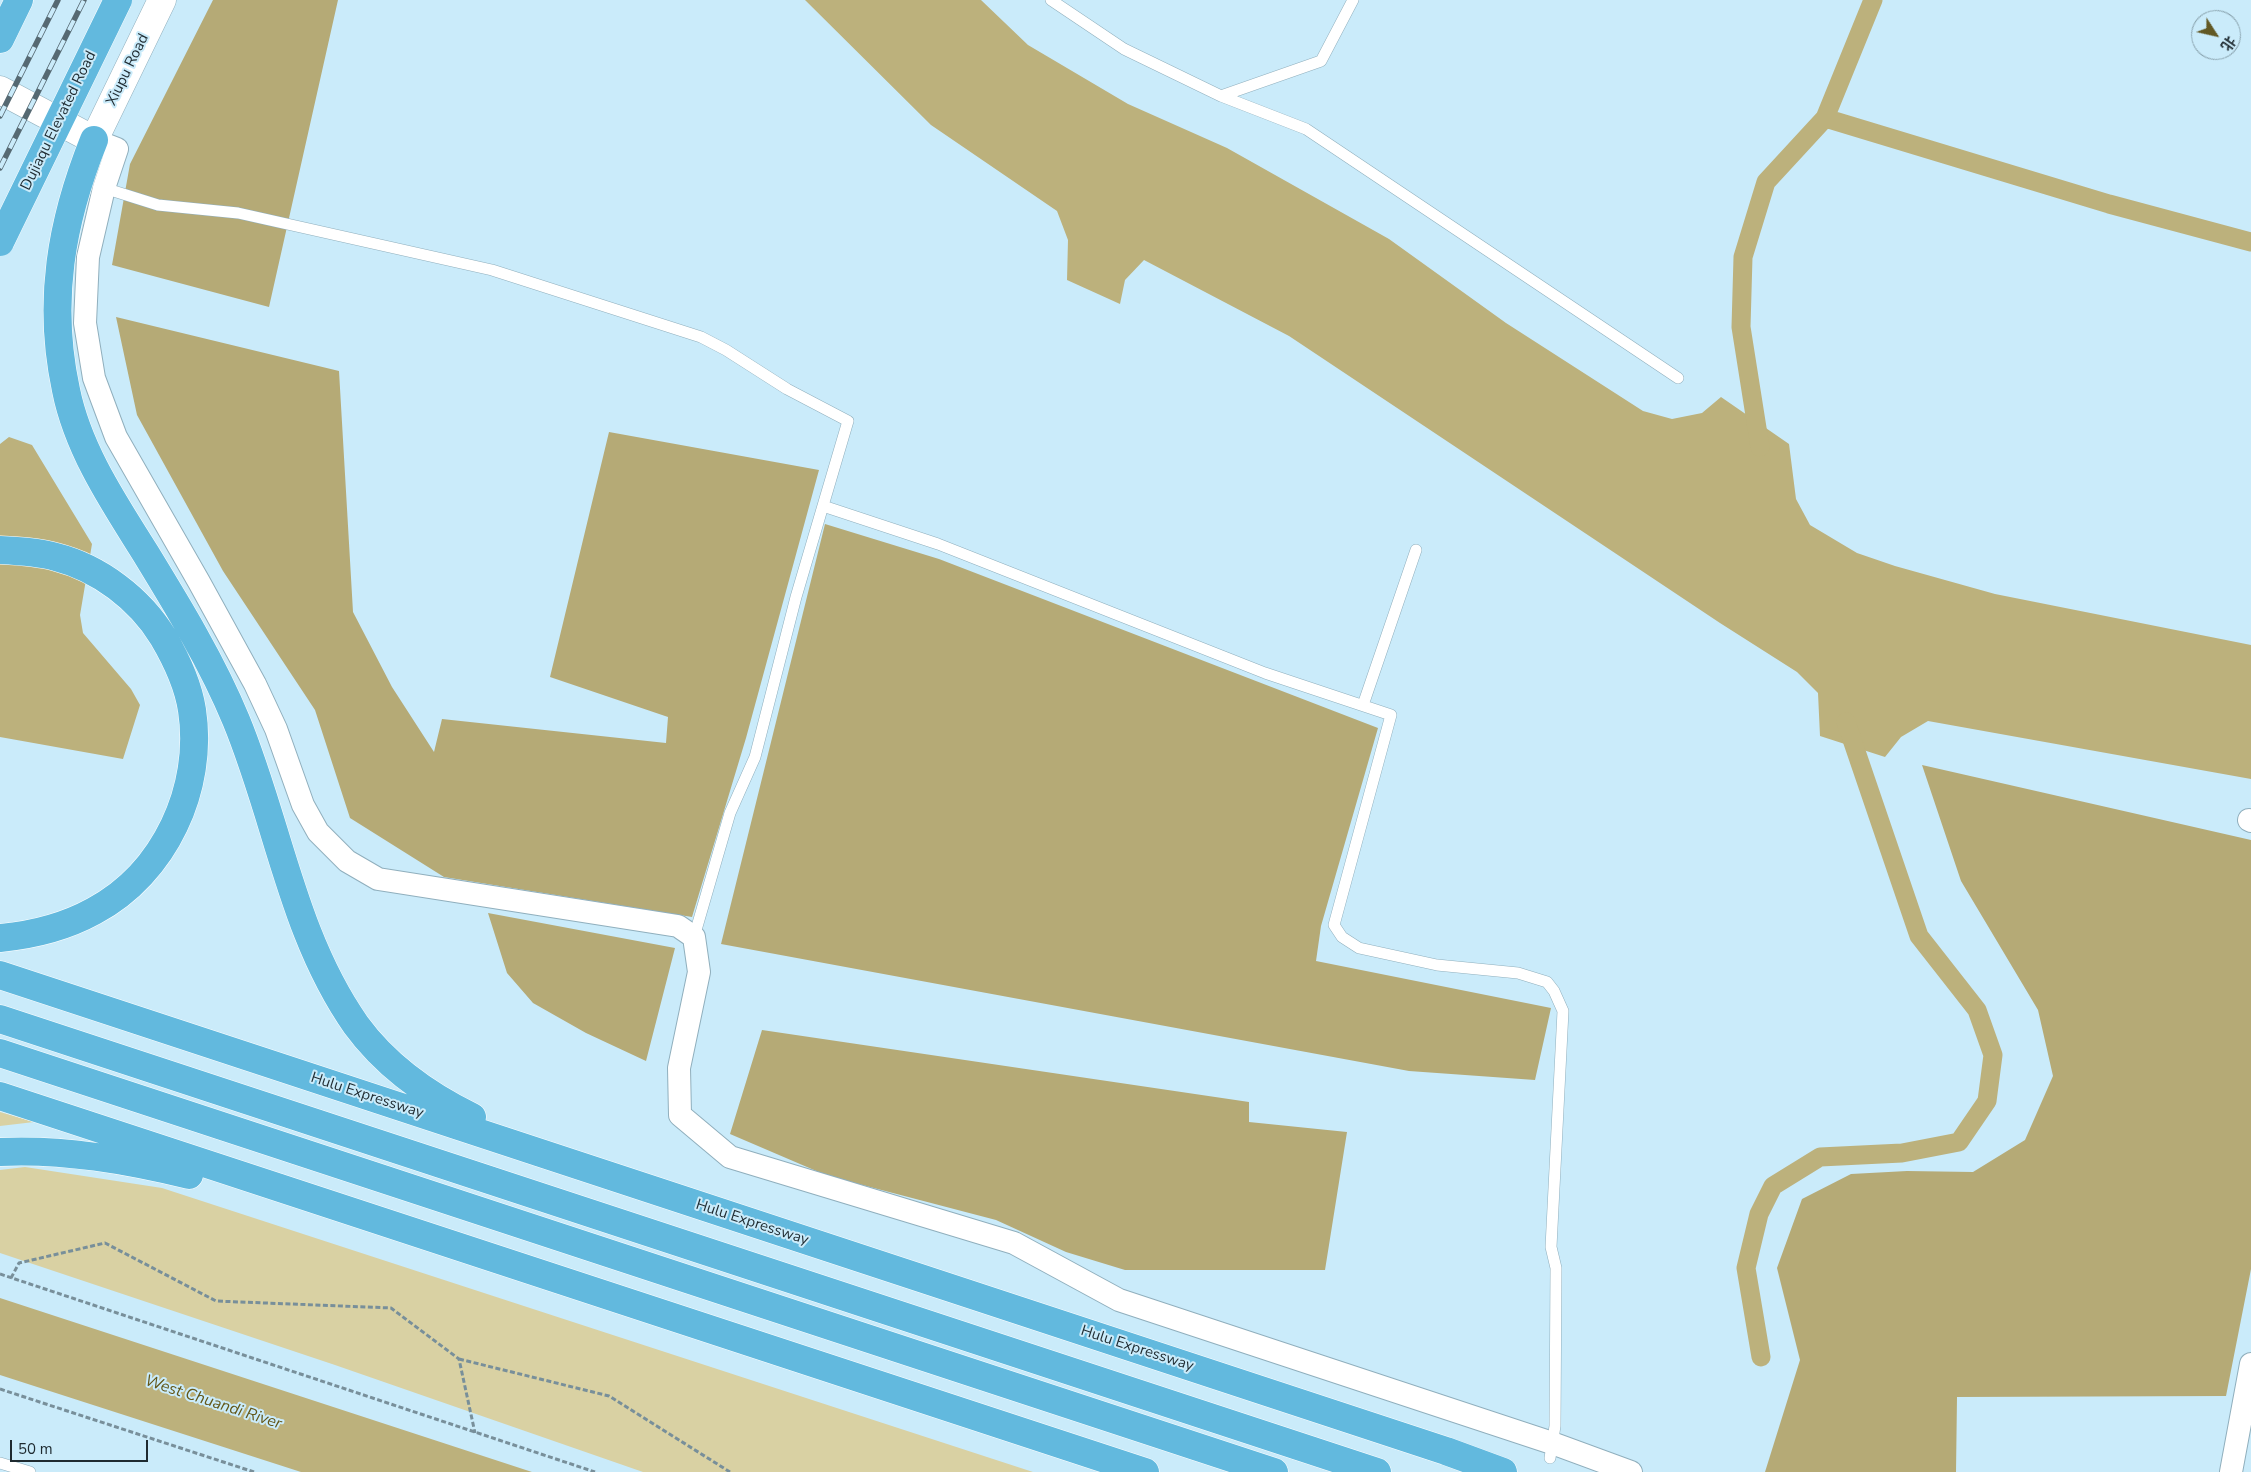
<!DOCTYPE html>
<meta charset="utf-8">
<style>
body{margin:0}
#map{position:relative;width:2251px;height:1472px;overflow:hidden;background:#caebfa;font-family:"Nunito Sans","Noto Sans SC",sans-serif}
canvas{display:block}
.north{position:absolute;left:2191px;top:10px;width:50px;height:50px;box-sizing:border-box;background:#caebfa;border:1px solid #859ea9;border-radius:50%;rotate:125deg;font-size:14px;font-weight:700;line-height:20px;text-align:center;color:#1e2a30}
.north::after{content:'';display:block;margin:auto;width:18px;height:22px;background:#625824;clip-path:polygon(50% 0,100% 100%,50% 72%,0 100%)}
.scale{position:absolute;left:10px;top:1440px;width:138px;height:22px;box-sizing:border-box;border:2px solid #1e2a30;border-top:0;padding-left:6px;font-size:15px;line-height:18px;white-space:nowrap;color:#1e2a30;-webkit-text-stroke:4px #caebfa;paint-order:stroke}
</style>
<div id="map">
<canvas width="2251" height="1472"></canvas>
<div class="north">北</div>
<div class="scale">50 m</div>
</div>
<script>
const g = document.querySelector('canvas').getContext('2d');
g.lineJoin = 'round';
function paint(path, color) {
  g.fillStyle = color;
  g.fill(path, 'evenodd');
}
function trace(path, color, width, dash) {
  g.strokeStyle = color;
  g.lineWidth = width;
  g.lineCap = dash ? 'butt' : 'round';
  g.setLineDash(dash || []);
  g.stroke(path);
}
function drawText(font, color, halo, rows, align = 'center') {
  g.font = font + ' "Nunito Sans",sans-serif';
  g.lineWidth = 4;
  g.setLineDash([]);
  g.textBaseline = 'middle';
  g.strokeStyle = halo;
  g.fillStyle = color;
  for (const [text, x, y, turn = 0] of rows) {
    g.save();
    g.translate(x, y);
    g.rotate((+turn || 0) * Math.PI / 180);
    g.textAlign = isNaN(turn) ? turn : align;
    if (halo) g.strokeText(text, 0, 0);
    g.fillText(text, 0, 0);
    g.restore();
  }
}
const green = new Path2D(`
 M 0,1112 L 34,1122 L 0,1126 Z
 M 25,1167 L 162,1188 L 1033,1472 L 643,1472 L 335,1365 L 0,1253 L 0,1170 Z`);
const forest = new Path2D(`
 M 213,0 L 338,0 L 269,307 L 112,265 L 130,164 Z
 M 116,317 L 339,371 L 353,612 L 392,687 L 434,752 L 442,719 L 666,743 L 668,717 L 550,677 L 609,432 L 819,470 L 746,738 L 692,917 L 444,877 L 350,818 L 315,710 L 223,571 L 137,415 Z
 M 825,524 L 939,559 L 1378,728 L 1321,926 L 1316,961 L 1551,1008 L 1535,1080 L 1409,1071 L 721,944 Z
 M 1922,765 L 2251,840 L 2251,1269 L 2226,1396 L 1957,1397 L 1956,1472 L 1765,1472 L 1800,1360 L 1777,1268 L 1802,1199 L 1851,1174 L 1907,1171 L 1973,1172 L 2025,1140 L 2053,1076 L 2038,1010 L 1961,881 Z
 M 488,913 L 675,948 L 646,1061 L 586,1033 L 533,1003 L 507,973 Z
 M 762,1030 L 1249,1102 L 1249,1122 L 1347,1132 L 1325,1270 L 1125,1270 L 1066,1252 L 996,1220 L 828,1176 L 730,1134 Z`);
const water = new Path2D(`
 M 805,0 L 981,0 L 1028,45 L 1128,104 L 1227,148 L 1389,239 L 1506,323 L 1643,411 L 1672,419 L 1702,413 L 1721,397 L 1789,444 L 1796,499 L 1810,525 L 1857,553 L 1895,566 L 1995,594 L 2251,645 L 2251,779 L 1928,721 L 1901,737 L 1885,757 L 1820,736 L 1818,693 L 1797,672 L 1720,623 L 1289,336 L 1144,260 L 1125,280 L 1120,304 L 1067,280 L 1068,240 L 1057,211 L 931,125 Z
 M 9,437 L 32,445 L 92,544 L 80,615 L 83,633 L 131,689 L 140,705 L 123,759 L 0,737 L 0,444 Z
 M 0,1298 L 532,1472 L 301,1472 L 0,1375 Z`);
const canal = new Path2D(`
 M 1825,118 L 2109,204 L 2251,242
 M 1760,447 L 1741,327 L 1743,257 L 1766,182 L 1825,118 L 1873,0
 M 1761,1357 L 1746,1268 L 1759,1214 L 1773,1186 L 1820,1157 L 1902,1153 L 1959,1142 L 1987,1101 L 1993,1055 L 1977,1010 L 1919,936 L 1846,722`);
const path = new Path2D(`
 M 0,1274 L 595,1472
 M 11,1278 L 19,1263 L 105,1243 L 216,1301 L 391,1308 L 459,1359 L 475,1433
 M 459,1359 L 609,1396 L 730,1472
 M 0,1389 L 254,1472`);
const lane = new Path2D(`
 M 1051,0 L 1124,49 L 1221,96 L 1306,129 L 1678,378
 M 1221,96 L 1321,61 L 1353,0
 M 104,188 L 158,205 L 238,213 L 492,270 L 701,337 L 726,350 L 787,389 L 848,421 L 796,597 L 755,757 L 730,813 L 694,937
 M 823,506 L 938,544 L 1265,673 L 1391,715 L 1334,925 L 1342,937 L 1359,948 L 1437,965 L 1518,973 L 1547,982 L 1554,991 L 1563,1011 L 1551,1247 L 1556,1268 L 1555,1426 L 1550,1458
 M 1363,705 L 1416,550
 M 0,1463 L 30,1472`);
const street = new Path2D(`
 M 94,140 L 117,149 L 104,188 L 88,257 L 85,323 L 94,378 L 116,437 L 199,582 L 255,684 L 276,729 L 303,805 L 318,832 L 347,861 L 378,879 L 678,926 L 694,937 L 699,972 L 679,1068 L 680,1115 L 730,1157 L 1014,1243 L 1119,1300 L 1552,1443 L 1631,1472
 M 2249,820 L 2251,821
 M 2231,1472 L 2251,1364`);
const secondary = new Path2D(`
 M 0,90 L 94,140 L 162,0`);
const highway = new Path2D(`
 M 0,39 L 19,0
 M 94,140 C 61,222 47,302 66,390 C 78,450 114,503 146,554 C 179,608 212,662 236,720 C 278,821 292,934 356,1025 C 386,1066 427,1095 472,1117
 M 0,550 C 19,551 38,552 56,557 C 99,568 140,599 163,637 C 176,659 188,684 192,710 C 204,788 165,873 94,911 C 65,927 32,935 0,938
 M 0,975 L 1446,1451 L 1503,1472
 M 0,1019 L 1377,1472
 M 0,1053 L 1274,1472
 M 0,1096 L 1145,1472
 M 0,1152 C 64,1149 127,1160 189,1175`);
const rail = new Path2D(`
 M 0,116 L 58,0
 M 0,168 L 84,0`);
const highwayBridge = new Path2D(`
 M 0,242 L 118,0`);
const streetNames = [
 ["Xiupu Road",128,70,-64],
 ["Dujiaqu Elevated Road",59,121,-64],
 ["Hulu Expressway",367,1096,18],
 ["Hulu Expressway",752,1223,18],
 ["Hulu Expressway",1137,1349,18]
];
const waterNames = [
 ["West Chuandi River",213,1403,18]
];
paint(green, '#d9d1a3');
paint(forest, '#b5aa76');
paint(water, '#bcb17c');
trace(canal, '#bcb17c', 19);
trace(lane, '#90afbd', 12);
trace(street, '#90afbd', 24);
trace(secondary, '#90afbd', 29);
trace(highway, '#fff', 29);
trace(path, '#788f9a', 3, [5, 2.5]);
trace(lane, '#fff', 11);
trace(street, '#fff', 22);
trace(secondary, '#fff', 28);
trace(highway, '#62b9de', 28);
trace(rail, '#566972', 5.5);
trace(rail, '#caebfa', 4, [11]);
trace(highwayBridge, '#fff', 29, []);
trace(highwayBridge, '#62b9de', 28);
drawText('15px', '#1e2a30', '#caebfa', streetNames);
drawText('italic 16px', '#635719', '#caebfa', waterNames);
</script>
